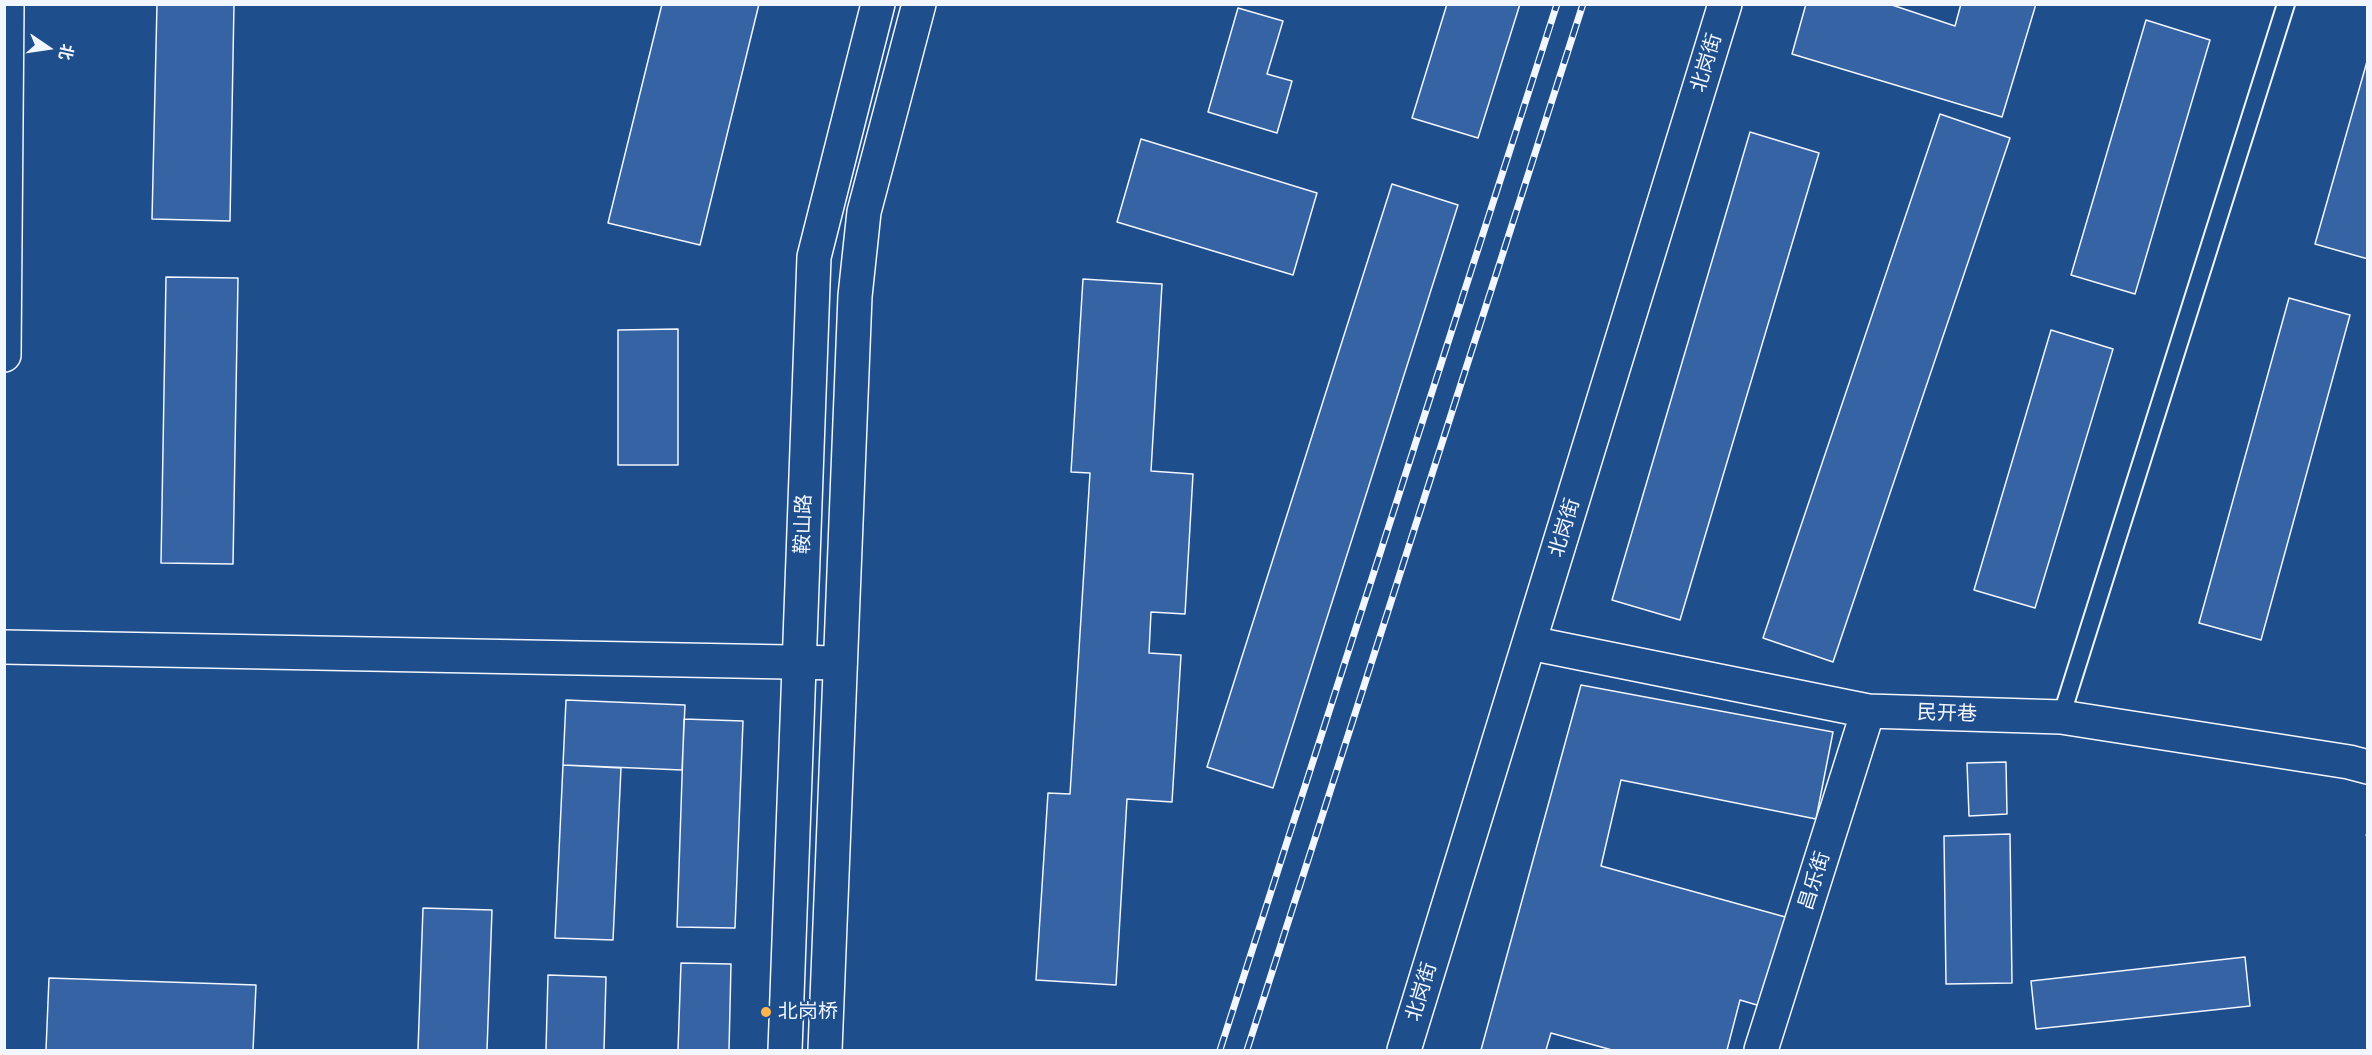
<!DOCTYPE html>
<meta charset="utf-8">
<style>
body{margin:0}
#map{position:relative;width:2372px;height:1055px;overflow:hidden;background:#1f4e8c;font-family:Arial,"Noto Sans SC",sans-serif}
canvas{display:block}
.frame{position:absolute;inset:0;border:6px solid #f2f6ff;pointer-events:none}
.north{position:absolute;left:18px;top:18px;width:60px;height:60px;-webkit-text-stroke:4px #1f4e8c;paint-order:stroke;rotate:103deg;font-size:16px;font-weight:700;line-height:24px;text-align:center;color:#f2f6ff}
.north::after{content:'';display:block;margin:auto;width:21px;height:27px;background:#f2f6ff;clip-path:polygon(50% 0,100% 100%,50% 72%,0 100%)}
</style>
<div id="map">
<canvas width="2372" height="1055"></canvas>
<div class="frame"></div>
<div class="north">北</div>
</div>
<script>
const g = document.querySelector('canvas').getContext('2d');
g.lineJoin = 'round';
function paint(path, color) {
  g.fillStyle = color;
  g.fill(path, 'evenodd');
}
function trace(path, color, width, dash) {
  g.strokeStyle = color;
  g.lineWidth = width;
  g.lineCap = dash ? 'butt' : 'round';
  g.setLineDash(dash || []);
  g.stroke(path);
}
function drawText(font, color, halo, rows, align = 'center') {
  g.font = font + ' Arial,"Noto Sans SC",sans-serif';
  g.lineWidth = 4.5;
  g.setLineDash([]);
  g.textBaseline = 'middle';
  g.strokeStyle = halo;
  g.fillStyle = color;
  for (const [text, x, y, turn = 0] of rows) {
    g.save();
    g.translate(x, y);
    g.rotate((+turn || 0) * Math.PI / 180);
    g.textAlign = isNaN(turn) ? turn : align;
    if (halo) g.strokeText(text, 0, 0);
    g.fillText(text, 0, 0);
    g.restore();
  }
}
const building = new Path2D(`
 M 157,4 L 234,4 L 230,221 L 152,219 Z
 M 662,4 L 759,4 L 700,245 L 608,223 Z
 M 1447,4 L 1520,4 L 1478,138 L 1412,118 Z
 M 1806,4 L 1889,4 L 1955,26 L 1961,4 L 2036,4 L 2002,117 L 1792,54 Z
 M 1238,8 L 1283,21 L 1267,74 L 1292,81 L 1277,133 L 1208,112 Z
 M 2146,20 L 2210,40 L 2135,294 L 2071,275 Z
 M 2368,58 L 2368,259 L 2315,244 Z
 M 1940,114 L 2010,138 L 1833,662 L 1763,638 Z
 M 1750,132 L 1819,153 L 1680,620 L 1612,600 Z
 M 1141,139 L 1317,193 L 1293,275 L 1117,222 Z
 M 1392,184 L 1458,205 L 1273,788 L 1207,767 Z
 M 166,277 L 238,278 L 233,564 L 161,563 Z
 M 1083,279 L 1162,284 L 1151,471 L 1193,474 L 1185,614 L 1151,612 L 1149,653 L 1181,655 L 1172,802 L 1127,799 L 1116,985 L 1036,980 L 1048,793 L 1070,794 L 1090,473 L 1071,472 Z
 M 2289,298 L 2350,315 L 2261,640 L 2199,623 Z
 M 678,329 L 678,465 L 618,465 L 618,330 Z
 M 2051,330 L 2113,349 L 2035,608 L 1974,590 Z
 M 1581,685 L 1833,732 L 1816,819 L 1621,780 L 1601,866 L 1789,918 L 1767,1008 L 1740,1000 L 1727,1050 L 1612,1050 L 1551,1033 L 1546,1050 L 1481,1050 Z
 M 566,700 L 685,705 L 682,770 L 563,765 Z
 M 684,719 L 743,721 L 735,928 L 677,927 Z
 M 2006,762 L 2007,814 L 1969,816 L 1967,763 Z
 M 563,765 L 621,768 L 613,940 L 555,938 Z
 M 2010,834 L 2012,983 L 1946,984 L 1944,836 Z
 M 423,908 L 492,910 L 487,1050 L 418,1050 Z
 M 2245,957 L 2250,1006 L 2036,1029 L 2031,981 Z
 M 681,963 L 731,964 L 729,1050 L 678,1050 Z
 M 548,975 L 606,977 L 604,1050 L 546,1050 Z
 M 49,978 L 256,985 L 253,1050 L 46,1050 Z`);
const service = new Path2D(`
 M 2061,717 L 2286,4`);
const minor = new Path2D(`
 M 4,355 L 7,4
 M 1530,643 L 1868,711 L 2061,717 L 2349,762 L 2368,767
 M 4,647 L 840,663
 M 1404,1050 L 1725,4
 M 1761,1050 L 1868,711`);
const primary = new Path2D(`
 M 785,1050 L 814,257 L 878,4
 M 825,1050 L 855,296 L 864,212 L 919,4`);
const rail = new Path2D(`
 M 1220,1050 L 1557,4
 M 1247,1050 L 1583,4`);
const wall = new Path2D(`
 M 2367,835 L 2368,838`);
const markers = [
 [766,1012,6,"#ffb74d"]
];
const streetNames = [
 ["北岗街",1707,63,-73],
 ["鞍山路",804,524,-88],
 ["北岗街",1565,528,-73],
 ["民开巷",1947,714,2],
 ["昌乐街",1815,881,-72],
 ["北岗街",1422,992,-73]
];
const poiNames = [
 ["北岗桥",778,1012]
];
paint(building, '#3563a3');
trace(building, '#f2f6ff', 1.5);
trace(service, '#f2f6ff', 20);
trace(minor, '#f2f6ff', 36);
trace(primary, '#f2f6ff', 36);
trace(service, '#1f4e8c', 16);
trace(minor, '#1f4e8c', 33);
trace(primary, '#1f4e8c', 33);
trace(rail, '#f2f6ff', 7);
trace(rail, '#1f4e8c', 4.5, [14]);
trace(wall, '#f2f6ff', 3);
for (const [x, y, r, color] of markers) {
  const dot = new Path2D();
  dot.arc(x, y, r, 0, 2 * Math.PI);
  g.fillStyle = color;
  g.fill(dot);
  trace(dot, '#1f4e8c', 2);
}
drawText('20px', '#f2f6ff', '#1f4e8c', streetNames);
drawText('20px', '#f2f6ff', '#1f4e8c', poiNames, 'left');
</script>
